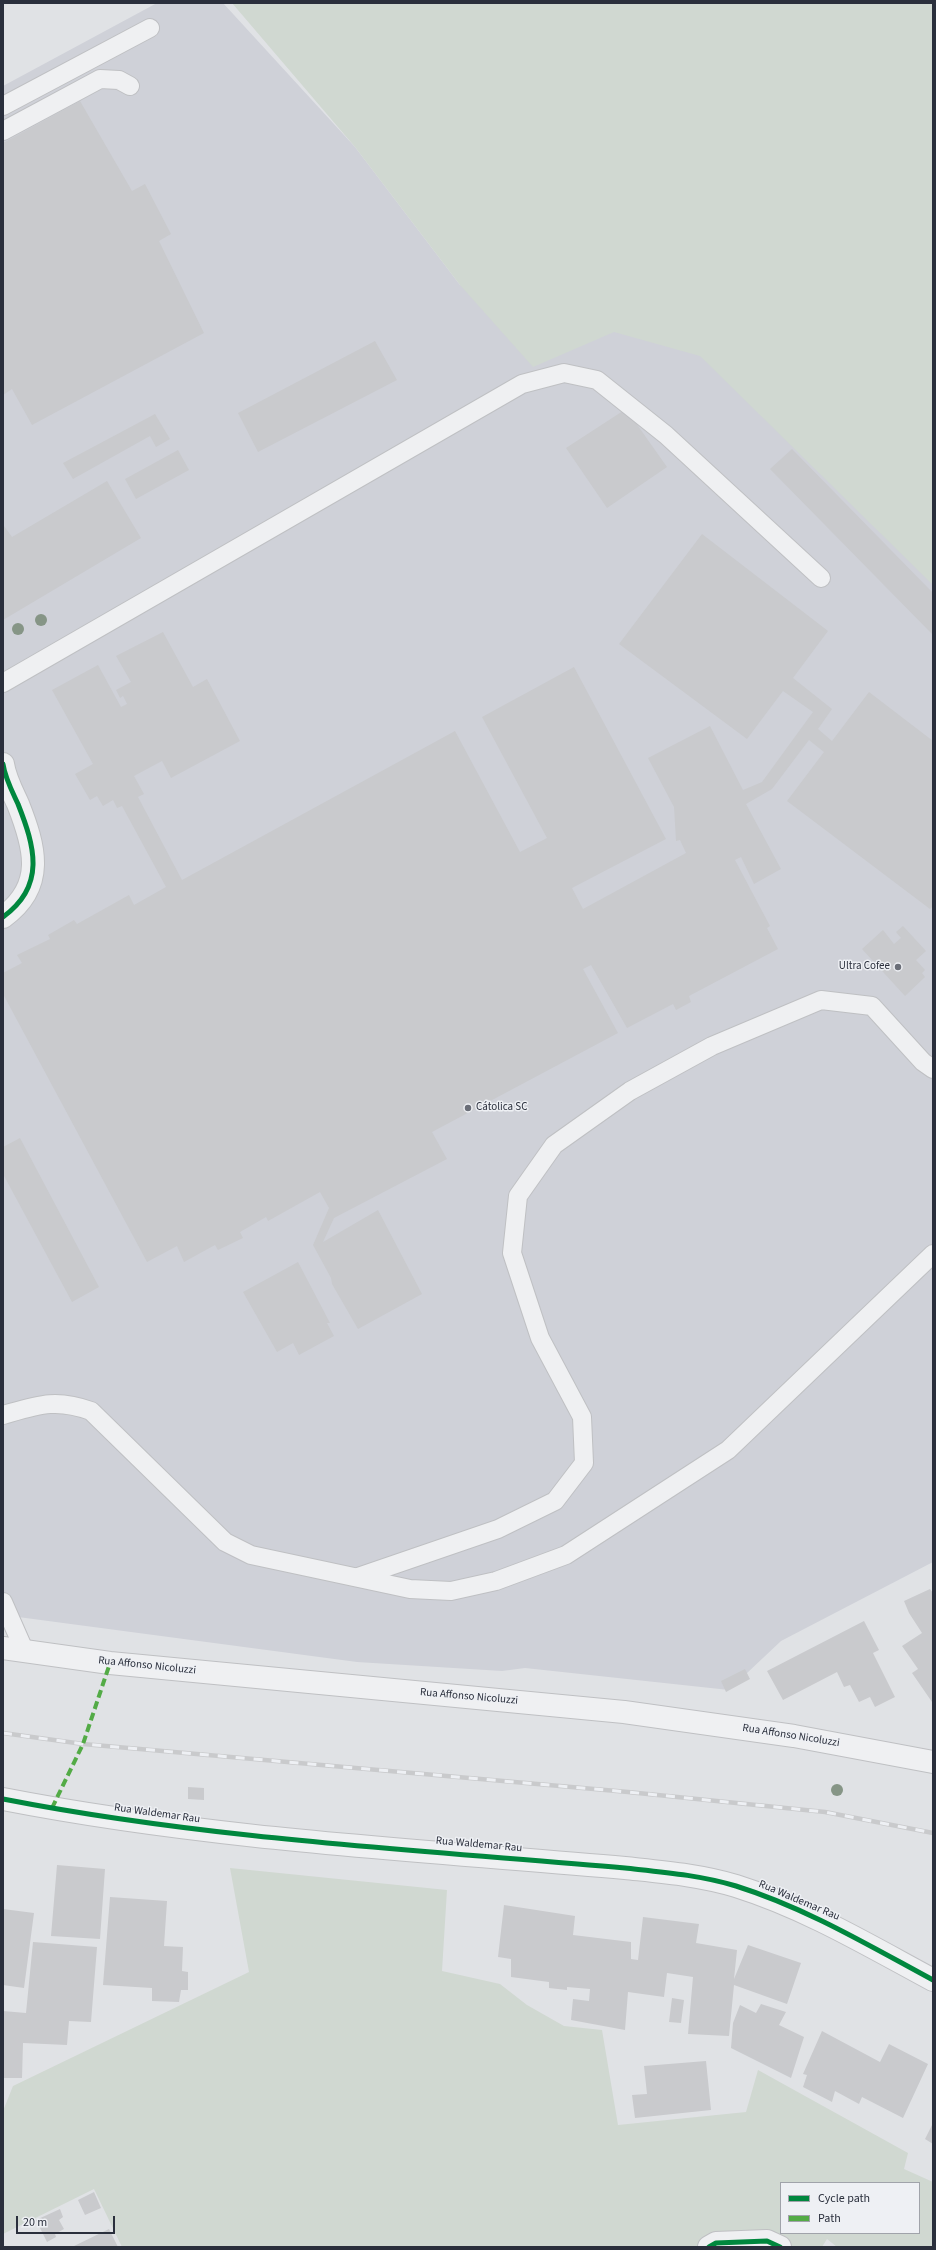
<!DOCTYPE html>
<meta charset="utf-8">
<style>
body{margin:0}
#map{position:relative;width:936px;height:2250px;overflow:hidden;background:#e0e2e5;font-family:"Source Sans 3",sans-serif}
canvas{display:block}
.frame{position:absolute;inset:0;border:4px solid #2a2f3c;pointer-events:none}
.legend{position:absolute;left:780px;top:2182px;width:140px;height:52px;box-sizing:border-box;background:#eef0f4;border:1px solid #a0a3aa;margin:0;padding:5px 7px;list-style:none;font-size:12px;color:#2a2f3c}
.legend li{display:flex;align-items:center;gap:8px;height:20px}
.legend b{width:20px;border:1px solid #a0a3aa}
.scale{position:absolute;left:16px;top:2216px;width:99px;height:18px;box-sizing:border-box;border:2px solid #2a2f3c;border-top:0;padding-left:5px;font-size:12px;line-height:14px;white-space:nowrap;color:#2a2f3c;-webkit-text-stroke:3px #eef0f4;paint-order:stroke}
</style>
<div id="map">
<canvas width="936" height="2250"></canvas>
<div class="frame"></div>
<ul class="legend">
<li><b style="height:5px;background:#00873e"></b>Cycle path</li>
<li><b style="height:5px;background:#53ab46"></b>Path</li>
</ul>
<div class="scale">20 m</div>
</div>
<script>
const g = document.querySelector('canvas').getContext('2d');
g.lineJoin = 'round';
function paint(path, color) {
  g.fillStyle = color;
  g.fill(path, 'evenodd');
}
function trace(path, color, width, dash) {
  g.strokeStyle = color;
  g.lineWidth = width;
  g.lineCap = dash ? 'butt' : 'round';
  g.setLineDash(dash || []);
  g.stroke(path);
}
function drawText(font, color, halo, rows, align = 'center') {
  g.font = font + ' "Source Sans 3",sans-serif';
  g.lineWidth = 3;
  g.setLineDash([]);
  g.textBaseline = 'middle';
  g.strokeStyle = halo;
  g.fillStyle = color;
  for (const [text, x, y, turn = 0] of rows) {
    g.save();
    g.translate(x, y);
    g.rotate((+turn || 0) * Math.PI / 180);
    g.textAlign = isNaN(turn) ? turn : align;
    if (halo) g.strokeText(text, 0, 0);
    g.fillText(text, 0, 0);
    g.restore();
  }
}
const built = new Path2D(`
 M 157,3 L 223,3 L 355,147 L 460,285 L 933,149 L 933,1562 L 781,1641 L 729,1690 L 525,1668 L 502,1671 L 357,1662 L 3,1615 L 3,86 Z`);
const green = new Path2D(`
 M 232,3 L 933,3 L 933,585 L 700,356 L 614,332 L 533,367 L 460,285 L 355,147 Z
 M 230,1868 L 447,1890 L 442,1971 L 500,1984 L 527,2005 L 564,2026 L 602,2030 L 618,2125 L 746,2112 L 758,2070 L 908,2153 L 904,2169 L 933,2182 L 933,2247 L 837,2247 L 827,2239 L 822,2247 L 122,2247 L 94,2189 L 3,2234 L 3,2111 L 13,2086 L 249,1972 ZM 781,2183 L 919,2183 L 919,2233 L 781,2233 Z`);
const building = new Path2D(`
 M 80,101 L 132,191 L 145,184 L 171,234 L 159,241 L 204,333 L 32,425 L 12,389 L 3,395 L 3,143 Z
 M 375,341 L 397,380 L 258,452 L 238,413 Z
 M 626,409 L 667,467 L 607,508 L 566,448 Z
 M 155,414 L 170,439 L 156,447 L 150,436 L 73,479 L 63,463 Z
 M 792,449 L 933,593 L 933,635 L 770,469 Z
 M 178,450 L 189,470 L 136,499 L 125,479 Z
 M 107,481 L 141,538 L 3,620 L 3,527 L 4,526 L 12,537 Z
 M 702,534 L 828,631 L 793,678 L 832,709 L 818,729 L 832,741 L 869,692 L 933,741 L 933,906 L 930,909 L 787,801 L 824,752 L 809,740 L 772,789 L 746,804 L 781,869 L 754,884 L 741,857 L 735,860 L 770,926 L 767,928 L 778,949 L 689,996 L 691,1002 L 676,1010 L 673,1004 L 627,1028 L 591,965 L 583,969 L 618,1033 L 432,1132 L 447,1159 L 334,1218 L 323,1242 L 378,1210 L 422,1294 L 358,1329 L 332,1284 L 331,1278 L 313,1245 L 329,1208 L 320,1192 L 268,1221 L 266,1217 L 240,1232 L 243,1238 L 218,1250 L 215,1245 L 184,1262 L 177,1246 L 147,1262 L 3,994 L 3,973 L 22,963 L 17,955 L 50,939 L 48,935 L 74,920 L 77,924 L 129,895 L 134,905 L 166,887 L 122,806 L 117,808 L 113,800 L 103,806 L 97,796 L 90,800 L 75,774 L 93,764 L 52,690 L 98,665 L 121,707 L 127,704 L 123,696 L 120,698 L 116,690 L 131,682 L 116,656 L 163,632 L 193,687 L 207,679 L 240,741 L 171,778 L 162,761 L 134,776 L 144,794 L 138,797 L 182,880 L 455,731 L 520,852 L 547,838 L 482,717 L 574,667 L 666,839 L 572,888 L 583,909 L 686,853 L 680,840 L 676,841 L 674,807 L 648,758 L 710,726 L 743,790 L 762,782 L 813,712 L 783,691 L 747,739 L 619,644 Z
 M 903,926 L 926,951 L 916,960 L 925,970 L 922,973 L 925,977 L 905,996 L 862,949 L 883,930 L 894,944 L 901,938 L 896,932 Z
 M 20,1138 L 99,1287 L 72,1302 L 3,1174 L 3,1147 Z
 M 298,1262 L 330,1323 L 327,1323 L 334,1336 L 299,1355 L 293,1343 L 277,1352 L 243,1292 Z
 M 930,1589 L 933,1593 L 932,1702 L 912,1673 L 918,1669 L 902,1646 L 922,1633 L 909,1613 L 904,1601 Z
 M 864,1621 L 879,1650 L 873,1653 L 895,1697 L 875,1707 L 870,1697 L 859,1702 L 850,1685 L 844,1687 L 837,1672 L 783,1700 L 767,1671 Z
 M 745,1669 L 750,1679 L 726,1692 L 721,1681 Z
 M 188,1787 L 204,1788 L 204,1800 L 188,1799 Z
 M 57,1865 L 105,1869 L 100,1939 L 51,1936 Z
 M 110,1897 L 167,1901 L 164,1946 L 183,1947 L 182,1971 L 188,1972 L 188,1990 L 181,1990 L 179,2002 L 152,2001 L 152,1988 L 103,1985 Z
 M 504,1905 L 575,1916 L 573,1935 L 631,1942 L 631,1959 L 638,1960 L 643,1917 L 699,1924 L 696,1943 L 737,1950 L 734,1979 L 748,1945 L 801,1963 L 787,2004 L 734,1985 L 729,2036 L 688,2034 L 693,1977 L 667,1973 L 664,1997 L 628,1992 L 625,2030 L 571,2020 L 573,1999 L 589,2001 L 590,1989 L 567,1987 L 567,1990 L 549,1988 L 549,1982 L 511,1977 L 511,1959 L 498,1957 Z
 M 3,1909 L 34,1913 L 24,1988 L 3,1985 Z
 M 33,1942 L 97,1947 L 91,2022 L 69,2021 L 67,2045 L 23,2043 L 22,2078 L 3,2078 L 3,2011 L 26,2013 Z
 M 672,1998 L 684,2000 L 681,2023 L 669,2022 Z
 M 761,2004 L 786,2012 L 779,2025 L 804,2037 L 791,2078 L 731,2048 L 733,2023 L 740,2005 L 756,2013 Z
 M 822,2031 L 880,2062 L 889,2044 L 928,2064 L 903,2118 L 862,2097 L 859,2104 L 835,2091 L 832,2102 L 803,2087 L 807,2075 L 803,2074 Z
 M 706,2061 L 711,2110 L 635,2118 L 632,2095 L 647,2094 L 644,2066 Z
 M 933,2123 L 933,2144 L 925,2139 Z
 M 94,2192 L 101,2208 L 85,2215 L 78,2200 Z
 M 60,2209 L 63,2217 L 59,2220 L 64,2229 L 55,2234 L 56,2237 L 47,2242 L 36,2220 Z
 M 109,2229 L 118,2247 L 72,2247 Z`);
const service = new Path2D(`
 M 3,106 L 150,28
 M 3,131 L 100,79 L 119,80 L 130,86
 M 3,683 L 522,384 L 564,373 L 597,380 L 666,435 L 821,578
 M 3,1415 C 38,1405 56,1398 91,1411 L 225,1542 L 251,1555 L 410,1589 L 451,1591 L 496,1581 L 566,1555 L 728,1450 L 933,1254
 M 358,1577 L 498,1529 L 555,1501 L 584,1463 L 582,1417 L 540,1338 L 512,1253 L 518,1196 L 554,1145 L 630,1091 L 712,1046 L 821,1000 L 872,1006 L 923,1062 L 933,1069
 M 3,1602 L 25,1652`);
const minor = new Path2D(`
 M 3,764 C 5,778 12,791 18,804 C 35,847 46,886 3,917
 M 709,2247 L 716,2243 L 767,2241 L 780,2247`);
const tertiary = new Path2D(`
 M 3,1648 L 110,1663 L 624,1712 L 794,1736 L 933,1762
 M 3,1799 C 208,1839 417,1850 625,1868 C 662,1872 700,1875 736,1886 C 806,1908 868,1945 933,1980`);
const rail = new Path2D(`
 M 3,1733 L 83,1744 L 628,1792 L 825,1812 L 933,1833`);
const quiet = new Path2D(`
 M 52,1808 L 83,1744 L 110,1663`);
const cycleway = new Path2D(`
 M 3,764 C 5,778 12,791 18,804 C 35,847 46,886 3,917
 M 3,1799 C 208,1839 417,1850 625,1868 C 662,1872 700,1875 736,1886 C 806,1908 868,1945 933,1980
 M 709,2247 L 716,2243 L 767,2241 L 780,2247`);
const trees = [
 [41,620],
 [18,629],
 [837,1790]
];
const markers = [
 [898,967,4,"#6a6e77"],
 [468,1108,4,"#6a6e77"]
];
const poiNames = [
 ["Ultra Cofee",890,967],
 ["Cátolica SC",476,1108,"left"]
];
const streetNames = [
 ["Rua Affonso Nicoluzzi",147,1666,6],
 ["Rua Affonso Nicoluzzi",469,1697,5],
 ["Rua Affonso Nicoluzzi",791,1736,9],
 ["Rua Waldemar Rau",157,1814,8],
 ["Rua Waldemar Rau",479,1845,5],
 ["Rua Waldemar Rau",799,1901,23]
];
paint(built, '#cfd1d8');
paint(green, '#d0d8d1');
paint(building, '#c9cacd');
trace(service, '#bfc0c3', 20);
trace(minor, '#bfc0c3', 24);
trace(tertiary, '#bfc0c3', 24);
trace(service, '#eff0f2', 18);
trace(minor, '#eff0f2', 22);
trace(tertiary, '#eff0f2', 22);
trace(rail, '#c9cacc', 4.5);
trace(rail, '#eef0f4', 3, [9]);
trace(quiet, '#53ab46', 4, [8, 4]);
trace(cycleway, '#00873e', 5);
g.fillStyle = '#869586';
for (const [x, y] of trees) {
  g.beginPath();
  g.arc(x, y, 6, 0, 2 * Math.PI);
  g.fill();
}
for (const [x, y, r, color] of markers) {
  const dot = new Path2D();
  dot.arc(x, y, r, 0, 2 * Math.PI);
  g.fillStyle = color;
  g.fill(dot);
  trace(dot, '#eef0f4', 1.5);
}
drawText('11px', '#2a2f3c', '#eef0f4', poiNames, 'right');
drawText('11px', '#2a2f3c', '#eef0f4', streetNames);
</script>
